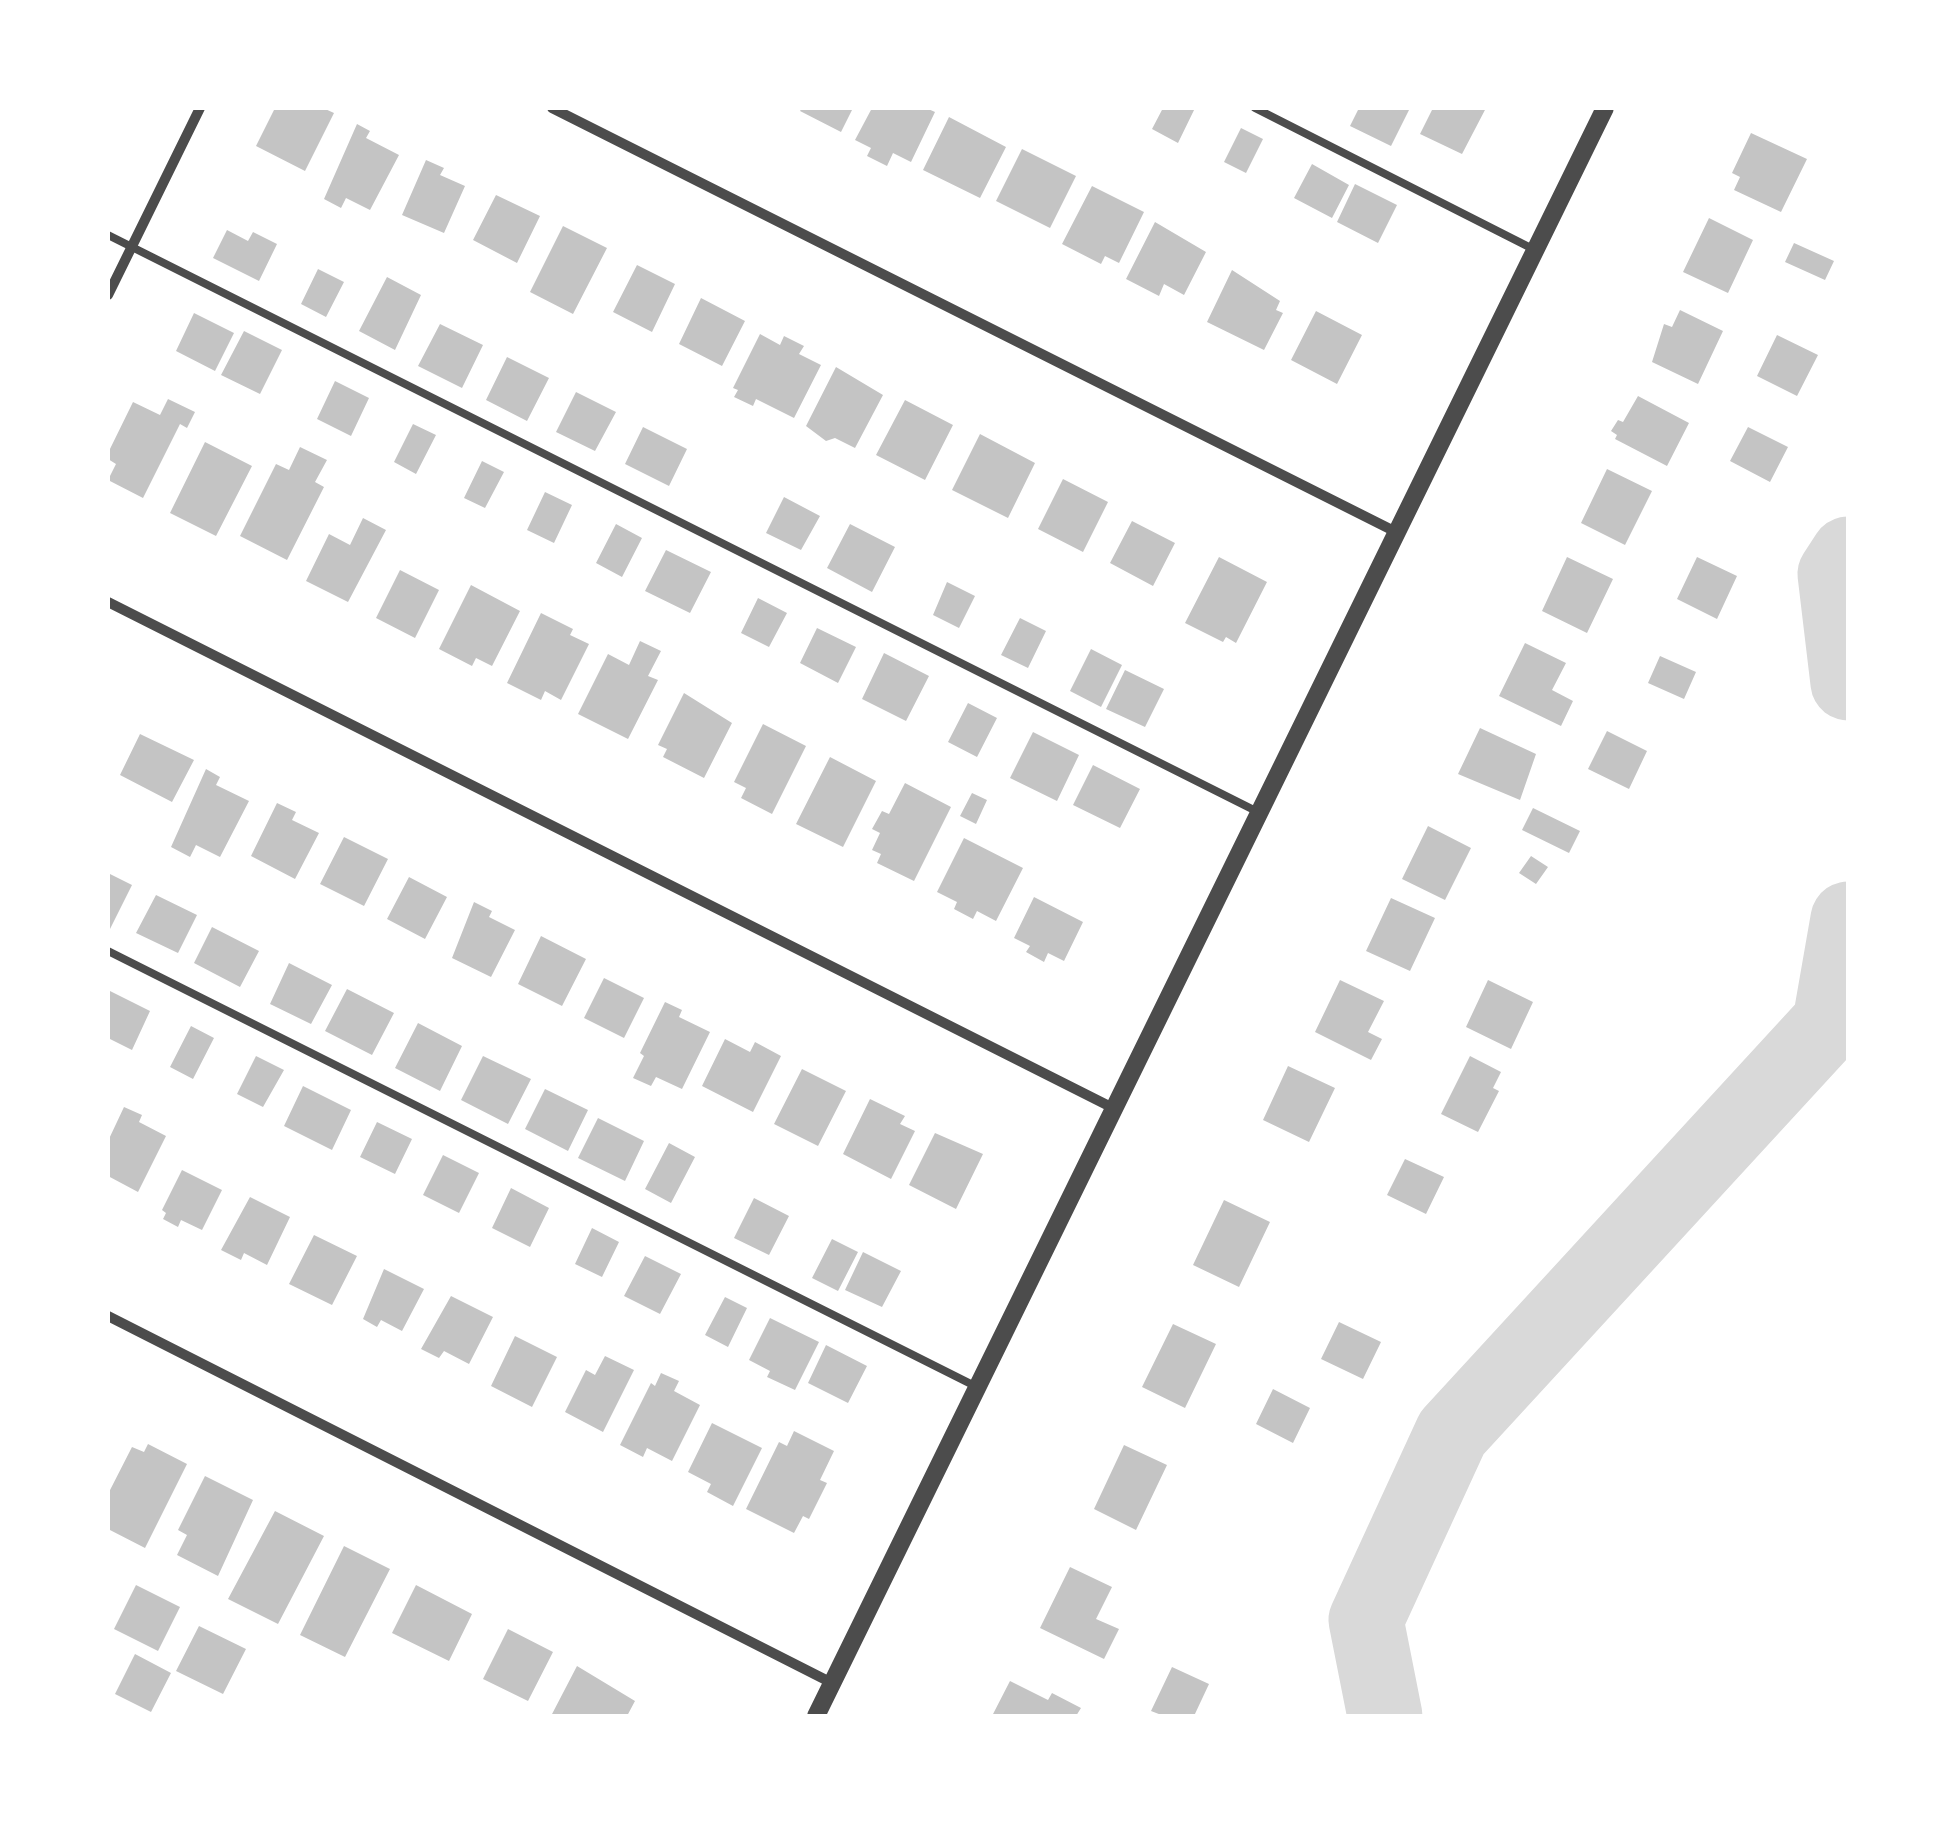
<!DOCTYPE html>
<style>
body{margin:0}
#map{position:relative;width:1956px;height:1824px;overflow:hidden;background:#fff;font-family:Karla,sans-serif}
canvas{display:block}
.frame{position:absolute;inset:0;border:110px solid #fff;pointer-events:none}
</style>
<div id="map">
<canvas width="1956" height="1824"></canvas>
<div class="frame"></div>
</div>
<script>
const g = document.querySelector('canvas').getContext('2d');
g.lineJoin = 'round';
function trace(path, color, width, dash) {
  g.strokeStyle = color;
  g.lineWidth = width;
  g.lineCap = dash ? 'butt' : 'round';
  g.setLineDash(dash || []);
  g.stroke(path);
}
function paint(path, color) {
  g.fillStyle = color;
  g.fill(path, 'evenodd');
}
const river = new Path2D(`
 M 1848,554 L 1835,574 L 1848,683
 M 1385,1716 L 1366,1620 L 1452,1433 L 1830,1022 L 1848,919`);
const building = new Path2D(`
 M 275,108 L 323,108 L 334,113 L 305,171 L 256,146 Z
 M 802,108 L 853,108 L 841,132 L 800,111 Z
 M 872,108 L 926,108 L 935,112 L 911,162 L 893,153 L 887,166 L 867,156 L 871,148 L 855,140 Z
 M 1163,108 L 1195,108 L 1178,143 L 1152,129 Z
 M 1359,108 L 1410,108 L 1391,146 L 1350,126 Z
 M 1433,108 L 1486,108 L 1462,154 L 1420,134 Z
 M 949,117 L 1006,147 L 980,198 L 923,170 Z
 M 357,124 L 370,131 L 366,138 L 399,155 L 370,210 L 346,198 L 341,208 L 324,199 Z
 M 1241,128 L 1263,139 L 1246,173 L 1224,162 Z
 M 1751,133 L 1807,159 L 1781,212 L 1734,190 L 1740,177 L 1732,173 Z
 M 1022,149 L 1076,176 L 1050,228 L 996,201 Z
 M 426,160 L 444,168 L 440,175 L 465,186 L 444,233 L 402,215 Z
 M 1312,164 L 1349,185 L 1332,218 L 1294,198 Z
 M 1355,184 L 1397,205 L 1378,243 L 1337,222 Z
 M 1092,186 L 1144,212 L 1119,263 L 1105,256 L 1101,264 L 1062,244 Z
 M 496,195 L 540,216 L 517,263 L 473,240 Z
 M 1709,218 L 1753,240 L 1728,293 L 1683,272 Z
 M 1155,222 L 1206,252 L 1184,295 L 1164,284 L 1159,296 L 1126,279 Z
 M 563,226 L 607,248 L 573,314 L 530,292 Z
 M 227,230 L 248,241 L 253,232 L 277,244 L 259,281 L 213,258 Z
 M 1794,243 L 1834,261 L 1825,280 L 1785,262 Z
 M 637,265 L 675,284 L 652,332 L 613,312 Z
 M 318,269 L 344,282 L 326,317 L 301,304 Z
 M 1232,270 L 1280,301 L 1276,310 L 1283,313 L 1264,350 L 1207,322 Z
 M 387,277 L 421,295 L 395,350 L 359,331 Z
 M 701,298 L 745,321 L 722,366 L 679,344 Z
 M 1680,310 L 1723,331 L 1698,384 L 1652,362 L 1664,324 L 1672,327 Z
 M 1316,311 L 1362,335 L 1337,384 L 1291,360 Z
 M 194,313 L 234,333 L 215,371 L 176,351 Z
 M 440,324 L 483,345 L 462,388 L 418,366 Z
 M 244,331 L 282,350 L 260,394 L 221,375 Z
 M 760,334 L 780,345 L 784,336 L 804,346 L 799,354 L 821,365 L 794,418 L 756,399 L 753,406 L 734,397 L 738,390 L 733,388 Z
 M 1777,335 L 1818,355 L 1797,396 L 1757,376 Z
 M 507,357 L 549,378 L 527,421 L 486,400 Z
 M 836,367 L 883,395 L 855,448 L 835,438 L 826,441 L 806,426 Z
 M 335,381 L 369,398 L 351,436 L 317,419 Z
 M 576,392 L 616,412 L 595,451 L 556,432 Z
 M 1638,396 L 1689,423 L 1667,466 L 1615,439 L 1617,435 L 1611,431 L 1618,420 L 1623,422 Z
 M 168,399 L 195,412 L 187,428 L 180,424 L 143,498 L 108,480 L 116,464 L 108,459 L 108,453 L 133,402 L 160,415 Z
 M 905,400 L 953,425 L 925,480 L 876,455 Z
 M 413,424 L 436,435 L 416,474 L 394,462 Z
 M 643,427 L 687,449 L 669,486 L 625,464 Z
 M 1748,427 L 1788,447 L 1770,482 L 1730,461 Z
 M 980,434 L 1035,463 L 1008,518 L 952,490 Z
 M 205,442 L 252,466 L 216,536 L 170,513 Z
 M 300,447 L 327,460 L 315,482 L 324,487 L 287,560 L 240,536 L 276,464 L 289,470 Z
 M 482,461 L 504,472 L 485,508 L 464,498 Z
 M 1607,469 L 1652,491 L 1625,545 L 1581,523 Z
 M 1063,479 L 1108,502 L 1083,552 L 1038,529 Z
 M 545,492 L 572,505 L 554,543 L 527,530 Z
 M 784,497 L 820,516 L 801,550 L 766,533 Z
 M 363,518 L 386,530 L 348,602 L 306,581 L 329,534 L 350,545 Z
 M 1132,521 L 1175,543 L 1153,586 L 1110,563 Z
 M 616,524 L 642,538 L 622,577 L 596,563 Z
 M 850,524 L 895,547 L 872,592 L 827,568 Z
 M 666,550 L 711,572 L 690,613 L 645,591 Z
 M 1219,557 L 1267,582 L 1236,643 L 1226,637 L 1223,642 L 1185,623 Z
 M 1567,557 L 1613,579 L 1587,633 L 1542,611 Z
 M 1697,557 L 1737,576 L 1717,619 L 1677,599 Z
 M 400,570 L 439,590 L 415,638 L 376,618 Z
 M 947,582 L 975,596 L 959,628 L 933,615 Z
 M 471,585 L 520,611 L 492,666 L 476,658 L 472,666 L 439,649 Z
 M 758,598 L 787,613 L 769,647 L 741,633 Z
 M 541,613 L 573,629 L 570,635 L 589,644 L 561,700 L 545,691 L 541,700 L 507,683 Z
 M 1020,618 L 1046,631 L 1028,668 L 1001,655 Z
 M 817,628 L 856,647 L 838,683 L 800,663 Z
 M 640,641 L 661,651 L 648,676 L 658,680 L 628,739 L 578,714 L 608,654 L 629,665 Z
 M 1525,643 L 1566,663 L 1552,690 L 1573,701 L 1561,726 L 1499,696 Z
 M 1091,649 L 1122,665 L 1101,707 L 1070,691 Z
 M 884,653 L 929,676 L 906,721 L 862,699 Z
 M 1660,656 L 1696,672 L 1684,699 L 1648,683 Z
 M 1125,670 L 1164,689 L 1145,727 L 1106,709 Z
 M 684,693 L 732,723 L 704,778 L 663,757 L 667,749 L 658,745 Z
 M 968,703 L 997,718 L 977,757 L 948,742 Z
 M 763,724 L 806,746 L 772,814 L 741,798 L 746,788 L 734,782 Z
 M 1480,728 L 1536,754 L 1520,800 L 1458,774 Z
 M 1607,731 L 1647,751 L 1629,789 L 1588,769 Z
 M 1033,732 L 1079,755 L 1057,801 L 1010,778 Z
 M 140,734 L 194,760 L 172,802 L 120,775 Z
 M 830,757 L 876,781 L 843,847 L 796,824 Z
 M 1093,765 L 1140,789 L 1120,828 L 1073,805 Z
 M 206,769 L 220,777 L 216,785 L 249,801 L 220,857 L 196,845 L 190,857 L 171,847 Z
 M 905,783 L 951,807 L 914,881 L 877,863 L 881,854 L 872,850 L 880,833 L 872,829 L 882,811 L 889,814 Z
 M 972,793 L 987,800 L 976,824 L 960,816 Z
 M 277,803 L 296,812 L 292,820 L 319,833 L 295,879 L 251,856 Z
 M 1533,808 L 1580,831 L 1569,853 L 1522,830 Z
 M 1428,826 L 1471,848 L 1445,900 L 1402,879 Z
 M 344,837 L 388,859 L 364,906 L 320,884 Z
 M 964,838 L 1023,868 L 996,921 L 977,911 L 973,919 L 954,909 L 957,902 L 937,892 Z
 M 1531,856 L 1548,867 L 1536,884 L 1519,873 Z
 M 108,873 L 132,885 L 108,933 Z
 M 409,877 L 447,897 L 425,939 L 387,919 Z
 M 156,895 L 197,915 L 178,953 L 136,933 Z
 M 1034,897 L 1083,922 L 1064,961 L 1048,953 L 1044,962 L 1026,952 L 1030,946 L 1014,938 Z
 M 1391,898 L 1435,918 L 1410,971 L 1366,951 Z
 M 474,902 L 492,911 L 489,917 L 515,930 L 491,977 L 452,958 Z
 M 212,927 L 259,951 L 240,987 L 194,963 Z
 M 541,936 L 586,959 L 562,1006 L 518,984 Z
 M 289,963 L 332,985 L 311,1024 L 270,1004 Z
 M 604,978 L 644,998 L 624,1038 L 584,1018 Z
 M 1340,980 L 1384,1001 L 1368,1032 L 1382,1039 L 1371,1060 L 1315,1032 Z
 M 1488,980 L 1533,1002 L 1511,1049 L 1466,1027 Z
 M 347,989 L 394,1013 L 372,1055 L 325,1031 Z
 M 108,990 L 150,1011 L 132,1050 L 108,1038 Z
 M 665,1002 L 682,1010 L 679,1017 L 710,1032 L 682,1089 L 656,1077 L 651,1086 L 633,1078 L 644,1056 L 640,1053 Z
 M 418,1023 L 462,1046 L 440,1091 L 395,1068 Z
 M 191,1026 L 214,1038 L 193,1079 L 170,1067 Z
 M 725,1039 L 750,1052 L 755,1042 L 781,1056 L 753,1112 L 702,1086 Z
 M 256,1056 L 284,1070 L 263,1107 L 237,1094 Z
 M 483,1056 L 531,1079 L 508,1124 L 461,1100 Z
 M 1470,1056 L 1501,1072 L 1493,1088 L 1499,1091 L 1478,1132 L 1441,1114 Z
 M 1288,1066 L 1335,1088 L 1309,1142 L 1263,1120 Z
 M 802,1069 L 846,1091 L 818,1146 L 774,1124 Z
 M 303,1086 L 351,1110 L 332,1150 L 284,1126 Z
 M 545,1089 L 588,1110 L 568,1151 L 525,1129 Z
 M 870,1099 L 905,1116 L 900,1124 L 915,1131 L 891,1179 L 843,1154 Z
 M 124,1107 L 142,1115 L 139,1122 L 166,1136 L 138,1192 L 108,1176 L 108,1141 Z
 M 598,1118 L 644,1141 L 625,1181 L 578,1158 Z
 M 377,1122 L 412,1139 L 395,1174 L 360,1157 Z
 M 935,1133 L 983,1154 L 956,1209 L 909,1185 Z
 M 669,1143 L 695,1157 L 671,1203 L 645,1189 Z
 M 443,1155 L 479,1173 L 459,1213 L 423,1195 Z
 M 1405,1159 L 1444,1177 L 1426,1214 L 1387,1195 Z
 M 182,1170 L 222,1190 L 202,1230 L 181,1220 L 178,1227 L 163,1219 L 166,1213 L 162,1210 Z
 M 511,1188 L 549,1208 L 530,1247 L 492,1228 Z
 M 250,1197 L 290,1217 L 267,1265 L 244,1253 L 241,1260 L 221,1250 Z
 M 754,1198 L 789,1216 L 769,1255 L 734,1238 Z
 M 1224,1200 L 1270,1222 L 1239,1287 L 1193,1265 Z
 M 592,1228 L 619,1242 L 602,1277 L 575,1264 Z
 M 314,1235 L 357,1256 L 332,1305 L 289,1284 Z
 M 832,1239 L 858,1252 L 838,1291 L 812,1278 Z
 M 863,1252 L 901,1271 L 882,1307 L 845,1290 Z
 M 645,1256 L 681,1274 L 660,1314 L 624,1296 Z
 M 384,1269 L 424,1289 L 402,1331 L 381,1320 L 377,1327 L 363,1319 Z
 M 451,1296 L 493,1317 L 469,1364 L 444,1351 L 439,1358 L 421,1349 Z
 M 725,1297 L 747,1308 L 728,1347 L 705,1335 Z
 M 770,1318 L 819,1342 L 795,1390 L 767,1377 L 770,1371 L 749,1360 Z
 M 1339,1322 L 1381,1342 L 1363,1379 L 1321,1359 Z
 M 1173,1324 L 1216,1344 L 1185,1408 L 1142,1387 Z
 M 515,1336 L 557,1357 L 532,1407 L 491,1386 Z
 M 826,1345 L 867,1366 L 848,1403 L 808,1383 Z
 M 605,1356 L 634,1370 L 603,1432 L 565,1412 L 586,1370 L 595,1375 Z
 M 661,1373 L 679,1381 L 674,1391 L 700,1405 L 672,1461 L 647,1448 L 643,1457 L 620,1445 L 651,1383 L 655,1386 Z
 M 1273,1389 L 1310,1408 L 1293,1443 L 1256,1424 Z
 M 712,1423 L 762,1448 L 733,1506 L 707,1492 L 711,1484 L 688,1472 Z
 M 794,1431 L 834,1451 L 820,1480 L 827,1483 L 809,1519 L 803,1516 L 794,1533 L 746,1509 L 779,1442 L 787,1446 Z
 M 148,1444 L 187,1464 L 145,1548 L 108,1529 L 108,1494 L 132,1447 L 144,1452 Z
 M 1124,1445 L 1167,1465 L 1136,1530 L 1094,1509 Z
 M 205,1476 L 253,1500 L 218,1576 L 177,1555 L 187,1535 L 178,1530 Z
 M 275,1511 L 324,1536 L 278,1624 L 228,1599 Z
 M 344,1546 L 390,1569 L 345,1657 L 300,1635 Z
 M 1070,1567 L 1112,1587 L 1096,1619 L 1119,1629 L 1104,1659 L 1040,1628 Z
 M 136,1585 L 180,1607 L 158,1651 L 114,1629 Z
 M 416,1585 L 472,1614 L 449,1661 L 392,1633 Z
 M 199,1626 L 246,1649 L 223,1694 L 176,1671 Z
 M 508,1629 L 553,1652 L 528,1701 L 483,1679 Z
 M 135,1654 L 171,1673 L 151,1712 L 115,1694 Z
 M 577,1666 L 635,1701 L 627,1716 L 551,1716 Z
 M 1172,1667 L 1209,1684 L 1194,1716 L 1164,1716 L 1151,1711 Z
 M 1010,1681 L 1048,1700 L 1052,1693 L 1081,1708 L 1076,1716 L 992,1716 Z`);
const service = new Path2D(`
 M 1255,108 L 1535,250
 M 108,235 L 1258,812
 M 108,951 L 975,1386`);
const minor = new Path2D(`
 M 552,108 L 1396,532
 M 108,295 L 200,108
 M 108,602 L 1113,1108
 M 108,1316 L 832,1683`);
const tertiary = new Path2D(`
 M 816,1716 L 1605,108`);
trace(river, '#d9d9d9', 75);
paint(building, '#c4c4c4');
trace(service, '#4c4c4c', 8);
trace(minor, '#4c4c4c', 10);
trace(tertiary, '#4c4c4c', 18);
</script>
